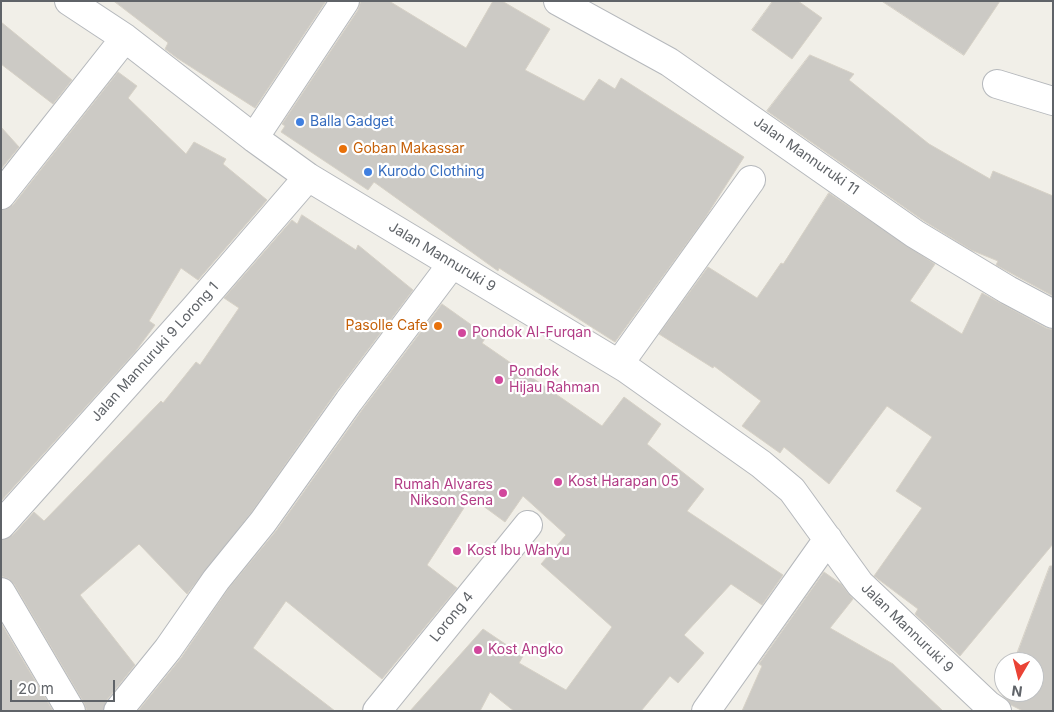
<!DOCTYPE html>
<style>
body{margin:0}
#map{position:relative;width:1054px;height:712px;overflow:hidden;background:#f1efe8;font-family:Inter,sans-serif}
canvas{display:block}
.frame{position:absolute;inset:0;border:2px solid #5f6368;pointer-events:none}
.north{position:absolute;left:994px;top:652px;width:50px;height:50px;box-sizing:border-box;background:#fff;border:1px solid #bfc1c3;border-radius:50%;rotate:188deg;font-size:14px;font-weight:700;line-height:20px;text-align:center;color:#5f6368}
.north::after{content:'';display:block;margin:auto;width:18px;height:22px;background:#ea4335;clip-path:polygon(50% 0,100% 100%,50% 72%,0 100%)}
.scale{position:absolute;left:10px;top:680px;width:105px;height:22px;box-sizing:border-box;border:2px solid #5f6368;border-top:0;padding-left:6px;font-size:15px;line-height:18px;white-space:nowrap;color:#5f6368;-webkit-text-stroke:4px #fff;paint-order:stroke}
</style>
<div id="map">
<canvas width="1054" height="712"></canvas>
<div class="frame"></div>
<div class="north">N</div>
<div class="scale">20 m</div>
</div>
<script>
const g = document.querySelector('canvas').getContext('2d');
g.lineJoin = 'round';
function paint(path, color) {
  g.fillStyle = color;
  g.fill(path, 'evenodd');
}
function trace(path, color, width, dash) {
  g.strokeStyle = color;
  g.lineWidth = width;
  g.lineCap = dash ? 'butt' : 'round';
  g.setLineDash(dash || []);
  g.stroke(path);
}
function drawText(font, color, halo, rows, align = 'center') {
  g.font = font + ' Inter,sans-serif';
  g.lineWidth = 4.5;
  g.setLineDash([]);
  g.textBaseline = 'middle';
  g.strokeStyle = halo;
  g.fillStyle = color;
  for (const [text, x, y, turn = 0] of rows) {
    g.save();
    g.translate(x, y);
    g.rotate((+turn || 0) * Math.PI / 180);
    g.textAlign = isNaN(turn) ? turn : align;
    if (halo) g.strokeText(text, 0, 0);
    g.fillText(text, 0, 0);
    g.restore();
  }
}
const building = new Path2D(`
 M 114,1 L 326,1 L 255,108 L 177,58 L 165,49 L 168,43 Z
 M 361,1 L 389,1 L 466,48 L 493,1 L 502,1 L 550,29 L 525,70 L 584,101 L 599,79 L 615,89 L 621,78 L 744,157 L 703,221 L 615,342 L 499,268 L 498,271 L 374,182 L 368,190 L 281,132 L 285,126 L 282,124 L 358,10 Z
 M 773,1 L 798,1 L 822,18 L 792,59 L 752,30 Z
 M 882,1 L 1000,1 L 964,55 Z
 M 1,22 L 72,80 L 53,104 L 1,64 Z
 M 810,55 L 854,74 L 849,80 L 929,144 L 990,179 L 993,171 L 1053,196 L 1053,296 L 996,265 L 998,261 L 971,250 L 924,221 L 767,111 Z
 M 118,72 L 137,86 L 128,98 L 186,154 L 194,142 L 226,159 L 223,164 L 267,200 L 198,280 L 181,268 L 149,321 L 155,325 L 135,352 L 1,501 L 1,210 L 13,205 Z
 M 1,127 L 19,147 L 1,169 Z
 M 829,193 L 935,264 L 910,301 L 962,334 L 982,293 L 1046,328 L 1053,330 L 1053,544 L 960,656 L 915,614 L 918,609 L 874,576 L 922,508 L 896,491 L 932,437 L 887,406 L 829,484 L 784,447 L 780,453 L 742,426 L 761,401 L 714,366 L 713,368 L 659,334 L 708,267 L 757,298 L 781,263 L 783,264 Z
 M 302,215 L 356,250 L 358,245 L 413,290 L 336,392 L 251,513 L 187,594 L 139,544 L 80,595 L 135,665 L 106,701 L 103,711 L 87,711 L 84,703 L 14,584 L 9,579 L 1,576 L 1,540 L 13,535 L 34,512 L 44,521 L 161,401 L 163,403 L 196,362 L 200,365 L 239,308 L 224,298 L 292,220 L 297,224 Z
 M 442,304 L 487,336 L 482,343 L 602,426 L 624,397 L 661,424 L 647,444 L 704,489 L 687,511 L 783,575 L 762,605 L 731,584 L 684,635 L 704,653 L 678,683 L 670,676 L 641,711 L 514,711 L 490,692 L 480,711 L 410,711 L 483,629 L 523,656 L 519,663 L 566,690 L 612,627 L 541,564 L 566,535 L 523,496 L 505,522 L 471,497 L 427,565 L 457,588 L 382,679 L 286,601 L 253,648 L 335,711 L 138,711 L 181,658 L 228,589 L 276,531 L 362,410 Z
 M 1050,566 L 1053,566 L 1053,711 L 1023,711 L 1011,705 L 1002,695 L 1004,689 L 1004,692 L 1034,692 L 1034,662 L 1014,662 Z
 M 824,572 L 841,584 L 853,599 L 830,628 L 893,664 L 943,711 L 742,711 L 762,666 L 759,664 Z
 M 1,623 L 53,711 L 1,711 Z`);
const minor = new Path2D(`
 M 69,1 L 125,38 L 254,138 L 308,177 L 627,369 L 761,464 L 792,490 L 860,584 L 988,705 L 997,711
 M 558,1 L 669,62 L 915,234 L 1008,290 L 1053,314
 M 997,84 L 1053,101
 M 254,138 L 345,1
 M 1,195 L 125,38
 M 619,364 L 751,180
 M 1,525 L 195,308 L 308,177
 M 1,592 L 71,711
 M 118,711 L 168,649 L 216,580 L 263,522 L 349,401 L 452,264
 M 377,711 L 528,525
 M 706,711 L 828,539`);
const markers = [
 [300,122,5,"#3f7fe0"],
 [343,149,5,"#e8710a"],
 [368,172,5,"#3f7fe0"],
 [438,326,5,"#e8710a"],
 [462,333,5,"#d1479c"],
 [499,380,5,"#d1479c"],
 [558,482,5,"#d1479c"],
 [503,493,5,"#d1479c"],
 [457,551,5,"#d1479c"],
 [478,650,5,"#d1479c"]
];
const shopNames = [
 ["Balla Gadget",310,122],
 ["Kurodo Clothing",378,172]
];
const foodNames = [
 ["Goban Makassar",353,149],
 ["Pasolle Cafe",428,326,"right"]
];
const streetNames = [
 ["Jalan Mannuruki 11",806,156,35],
 ["Jalan Mannuruki 9",442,257,31],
 ["Jalan Mannuruki 9 Lorong 1",155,352,-48],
 ["Lorong 4",452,617,-51],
 ["Jalan Mannuruki 9",907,628,44]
];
const hotelNames = [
 ["Pondok Al-Furqan",472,333],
 ["Pondok",509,372],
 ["Hijau Rahman",509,388],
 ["Kost Harapan 05",568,482],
 ["Rumah Alvares",493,485,"right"],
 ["Nikson Sena",493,501,"right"],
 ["Kost Ibu Wahyu",467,551],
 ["Kost Angko",488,650]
];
paint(building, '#cccac5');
trace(building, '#d6d1c6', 1);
trace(minor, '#b5b8bc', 30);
trace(minor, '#fff', 28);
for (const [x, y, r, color] of markers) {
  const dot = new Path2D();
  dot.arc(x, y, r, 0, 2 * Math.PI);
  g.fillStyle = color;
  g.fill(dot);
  trace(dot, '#fff', 2);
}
drawText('14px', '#366cbe', '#fff', shopNames, 'left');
drawText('14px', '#c56008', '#fff', foodNames, 'left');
drawText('14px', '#5f6368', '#fff', streetNames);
drawText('14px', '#b23c85', '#fff', hotelNames, 'left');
</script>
